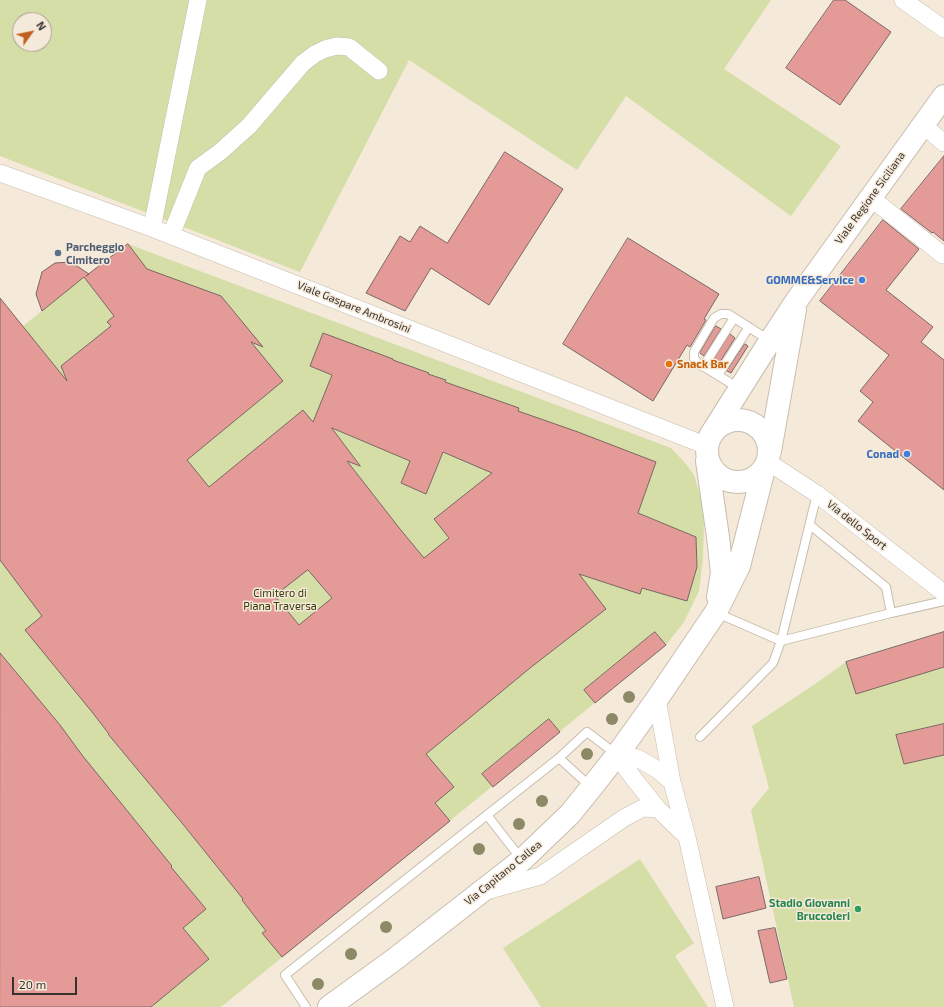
<!DOCTYPE html>
<style>
body{margin:0}
#map{position:relative;width:944px;height:1007px;overflow:hidden;background:#f5e9da;font-family:"Exo 2",sans-serif}
canvas{display:block}
.north{position:absolute;left:12px;top:12px;width:40px;height:40px;box-sizing:border-box;background:#f5e9da;border:1px solid #a9a095;border-radius:50%;rotate:57deg;font-size:11px;font-weight:700;line-height:16px;text-align:center;color:#38332e}
.north::after{content:'';display:block;margin:auto;width:14px;height:18px;background:#c05f20;clip-path:polygon(50% 0,100% 100%,50% 72%,0 100%)}
.scale{position:absolute;left:12px;top:977px;width:65px;height:18px;box-sizing:border-box;border:2px solid #38332e;border-top:0;padding-left:5px;font-size:12px;line-height:14px;white-space:nowrap;color:#38332e;-webkit-text-stroke:3px #f5e9da;paint-order:stroke}
</style>
<div id="map">
<canvas width="944" height="1007"></canvas>
<div class="north">N</div>
<div class="scale">20 m</div>
</div>
<script>
const g = document.querySelector('canvas').getContext('2d');
g.lineJoin = 'round';
function paint(path, color) {
  g.fillStyle = color;
  g.fill(path, 'evenodd');
}
function trace(path, color, width, dash) {
  g.strokeStyle = color;
  g.lineWidth = width;
  g.lineCap = dash ? 'butt' : 'round';
  g.setLineDash(dash || []);
  g.stroke(path);
}
function drawText(font, color, halo, rows, align = 'center') {
  g.font = font + ' "Exo 2",sans-serif';
  g.lineWidth = 3;
  g.setLineDash([]);
  g.textBaseline = 'middle';
  g.strokeStyle = halo;
  g.fillStyle = color;
  for (const [text, x, y, turn = 0] of rows) {
    g.save();
    g.translate(x, y);
    g.rotate((+turn || 0) * Math.PI / 180);
    g.textAlign = isNaN(turn) ? turn : align;
    if (halo) g.strokeText(text, 0, 0);
    g.fillText(text, 0, 0);
    g.restore();
  }
}
const green = new Path2D(`
 M 0,0 L 771,0 L 724,69 L 841,146 L 791,216 L 626,96 L 577,170 L 409,60 L 300,272 L 0,156 ZM 20,20 L 44,20 L 44,44 L 20,44 Z
 M 128,244 L 671,448 L 686,464 L 694,475 L 702,501 L 704,521 L 703,559 L 699,591 L 684,622 L 666,645 L 221,1007 L 42,1007 L 0,955 L 0,298 L 23,326 L 42,311 L 36,294 L 42,272 L 48,267 L 55,263 L 71,262 L 82,269 L 87,275 Z
 M 944,632 L 944,1007 L 794,1007 L 751,810 L 769,788 L 752,726 L 818,682 L 846,662 Z
 M 640,859 L 694,943 L 675,956 L 708,1007 L 541,1007 L 503,948 Z`);
const building = new Path2D(`
 M 834,0 L 845,0 L 891,32 L 840,105 L 786,68 Z
 M 505,152 L 563,189 L 489,305 L 431,268 L 405,311 L 366,293 L 400,236 L 410,242 L 420,226 L 447,243 Z
 M 944,156 L 944,241 L 933,232 L 932,233 L 901,209 Z
 M 883,220 L 919,249 L 886,290 L 933,327 L 921,342 L 944,360 L 944,490 L 858,421 L 873,402 L 860,391 L 889,355 L 820,301 Z
 M 628,238 L 719,294 L 704,319 L 706,320 L 690,347 L 687,345 L 653,401 L 563,344 Z
 M 128,244 L 147,269 L 221,296 L 263,347 L 251,342 L 283,381 L 187,460 L 209,487 L 303,410 L 313,422 L 332,375 L 310,366 L 323,333 L 393,359 L 393,360 L 429,373 L 428,374 L 446,380 L 445,382 L 519,408 L 518,411 L 578,432 L 656,462 L 638,513 L 696,537 L 697,567 L 687,601 L 642,588 L 640,594 L 579,574 L 606,609 L 530,668 L 426,754 L 454,787 L 435,803 L 450,821 L 282,957 L 262,933 L 266,931 L 242,900 L 243,899 L 182,823 L 108,734 L 109,734 L 92,712 L 25,630 L 42,616 L 0,560 L 0,298 L 67,381 L 61,366 L 111,326 L 107,322 L 114,316 L 84,277 L 42,311 L 36,294 L 42,272 L 55,263 L 71,262 L 89,274 L 86,276 ZM 332,428 L 410,461 L 401,483 L 426,494 L 443,452 L 492,473 L 434,519 L 449,538 L 424,558 L 400,529 L 347,461 L 360,466 ZM 308,570 L 332,598 L 299,625 L 275,596 Z
 M 716,326 L 721,329 L 704,356 L 700,353 Z
 M 730,334 L 735,338 L 718,365 L 713,361 Z
 M 745,344 L 748,346 L 731,373 L 727,371 Z
 M 655,632 L 666,645 L 595,703 L 584,690 Z
 M 944,632 L 944,667 L 856,694 L 846,662 Z
 M 0,653 L 60,725 L 82,755 L 172,866 L 171,867 L 206,909 L 183,928 L 209,959 L 151,1007 L 0,1007 Z
 M 549,719 L 560,732 L 493,787 L 482,774 Z
 M 944,724 L 944,755 L 904,764 L 896,735 Z
 M 759,877 L 766,908 L 723,919 L 716,887 Z
 M 775,928 L 787,979 L 770,983 L 758,931 Z`);
const service = new Path2D(`
 M 703,367 L 734,318
 M 718,375 L 749,327
 M 740,389 L 698,363 L 694,358 L 694,352 L 714,318 L 721,314 L 728,314 L 769,340
 M 810,525 L 886,587 L 891,613
 M 717,613 L 781,641 L 891,613 L 944,601
 M 700,737 L 773,663 L 781,641 L 817,494
 M 559,758 L 591,787
 M 487,815 L 522,860
 M 306,1007 L 285,975 L 559,758 L 587,732 L 616,754`);
const minor = new Path2D(`
 M 903,0 L 944,29
 M 923,125 L 944,143
 M 0,173 L 152,228 L 707,446
 M 871,198 L 943,255
 M 152,228 L 198,0
 M 171,235 L 198,168 L 220,152 L 249,126 L 303,63 L 315,54 L 325,49 L 337,46 L 349,47 L 379,71
 M 768,462 L 817,494 L 944,593
 M 657,699 L 672,782 L 687,837 L 725,1007
 M 617,755 L 634,779 L 658,809 L 686,836
 M 617,755 L 637,758 L 658,770 L 672,782
 M 486,891 L 540,876 L 624,818 L 643,808 L 658,809`);
const primary = new Path2D(`
 M707 451a31 31 0 1 1 62 0a31 31 0 1 1-62 0Z
 M 710,436 L 770,341 L 797,300 L 944,96
 M 770,451 L 795,310
 M 707,461 L 718,537 L 722,573 L 718,597
 M 329,1007 L 395,959 L 522,860 L 570,814 L 591,788 L 617,755 L 657,699 L 716,612 L 739,566 L 764,469`);
const trees = [
 [629,697],
 [612,719],
 [587,754],
 [542,801],
 [519,824],
 [479,849],
 [386,927],
 [351,954],
 [318,984]
];
const markers = [
 [58,253,4,"#5c6f8a"],
 [862,280,4,"#3f7fe0"],
 [669,364,4,"#e8710a"],
 [907,454,4,"#3f7fe0"],
 [858,909,4,"#2e9e5b"]
];
const streetNames = [
 ["Viale Regione Siciliana",870,198,-54],
 ["Viale Gaspare Ambrosini",354,307,22],
 ["Via dello Sport",857,525,38],
 ["Via Capitano Callea",503,873,-39]
];
const serviceNames = [
 ["Parcheggio",66,247],
 ["Cimitero",66,260]
];
const shopNames = [
 ["GOMME&Service",854,280],
 ["Conad",899,454]
];
const foodNames = [
 ["Snack Bar",677,364]
];
const parkNames = [
 ["Cimitero di",280,593],
 ["Piana Traversa",280,606]
];
const leisureNames = [
 ["Stadio Giovanni",850,903],
 ["Bruccoleri",850,916]
];
paint(green, '#d4dea6');
paint(building, '#e49b97');
trace(building, '#7a6766', 1);
trace(service, '#c8bdae', 10);
trace(minor, '#c8bdae', 18);
trace(primary, '#c8bdae', 24);
trace(service, '#fff', 8);
trace(minor, '#fff', 17);
trace(primary, '#fff', 22);
g.fillStyle = '#8c8966';
for (const [x, y] of trees) {
  g.beginPath();
  g.arc(x, y, 6, 0, 2 * Math.PI);
  g.fill();
}
for (const [x, y, r, color] of markers) {
  const dot = new Path2D();
  dot.arc(x, y, r, 0, 2 * Math.PI);
  g.fillStyle = color;
  g.fill(dot);
  trace(dot, '#f5e9da', 1.5);
}
drawText('11px', '#38332e', '#f5e9da', streetNames);
drawText('bold 11px', '#4e5e75', '#f5e9da', serviceNames, 'left');
drawText('bold 11px', '#366cbe', '#f5e9da', shopNames, 'right');
drawText('bold 11px', '#c56008', '#f5e9da', foodNames, 'left');
drawText('11px', '#363b07', '#f5e9da', parkNames);
drawText('bold 11px', '#27864d', '#f5e9da', leisureNames, 'right');
</script>
